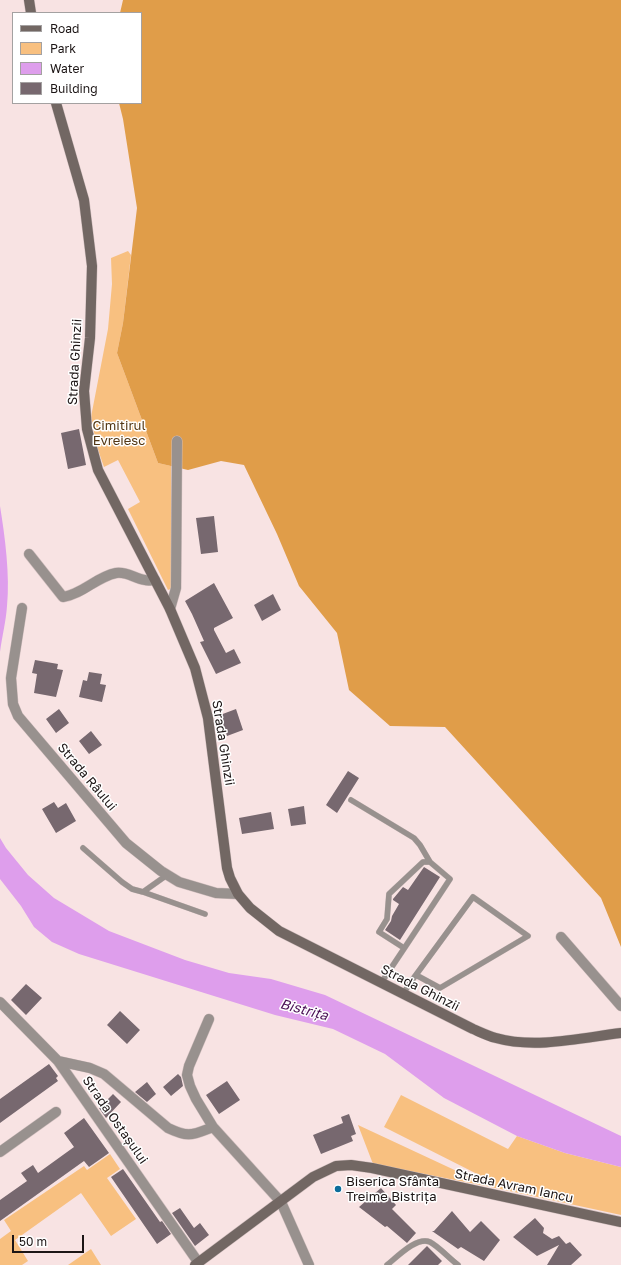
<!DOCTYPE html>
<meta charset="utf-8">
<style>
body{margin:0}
#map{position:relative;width:621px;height:1265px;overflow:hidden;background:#f8e3e3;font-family:"Golos Text",sans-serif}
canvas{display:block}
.legend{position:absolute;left:12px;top:12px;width:130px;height:92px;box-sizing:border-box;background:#fff;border:1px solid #a4a1a1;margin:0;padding:5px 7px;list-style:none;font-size:12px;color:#1c1515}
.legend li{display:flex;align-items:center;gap:8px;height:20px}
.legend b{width:20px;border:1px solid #a4a1a1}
.scale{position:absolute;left:12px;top:1235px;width:72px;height:18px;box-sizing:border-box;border:2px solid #1c1515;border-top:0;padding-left:5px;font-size:12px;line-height:14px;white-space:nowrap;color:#1c1515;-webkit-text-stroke:3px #fff;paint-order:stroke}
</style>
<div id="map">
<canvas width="621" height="1265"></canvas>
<ul class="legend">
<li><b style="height:5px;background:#726763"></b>Road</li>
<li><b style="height:11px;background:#f8c080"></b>Park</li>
<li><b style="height:11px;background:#de9eec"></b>Water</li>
<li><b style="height:11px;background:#77686f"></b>Building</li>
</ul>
<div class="scale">50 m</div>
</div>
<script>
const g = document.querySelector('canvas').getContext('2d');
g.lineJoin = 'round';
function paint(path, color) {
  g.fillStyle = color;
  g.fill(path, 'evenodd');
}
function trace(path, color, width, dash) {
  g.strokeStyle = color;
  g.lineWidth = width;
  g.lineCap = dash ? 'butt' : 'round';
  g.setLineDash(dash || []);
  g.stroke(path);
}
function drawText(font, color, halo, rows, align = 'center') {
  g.font = font + ' "Golos Text",sans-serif';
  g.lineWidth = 3;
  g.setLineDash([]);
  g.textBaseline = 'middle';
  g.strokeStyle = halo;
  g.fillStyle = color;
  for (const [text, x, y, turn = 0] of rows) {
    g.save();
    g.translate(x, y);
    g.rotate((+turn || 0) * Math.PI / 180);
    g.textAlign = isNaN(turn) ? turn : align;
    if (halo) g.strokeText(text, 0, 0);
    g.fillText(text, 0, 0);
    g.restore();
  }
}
const green = new Path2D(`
 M 128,251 L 131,255 L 123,323 L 117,353 L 158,463 L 171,466 L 173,588 L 168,590 L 128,509 L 140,502 L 118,460 L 104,467 L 97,447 L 91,417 L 108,329 L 112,284 L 111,258 Z
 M 401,1095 L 508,1149 L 517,1136 L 565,1153 L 621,1167 L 621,1215 L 491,1187 L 373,1164 L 358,1125 L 491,1187 L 493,1182 L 384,1127 Z
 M 110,1154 L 120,1169 L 107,1178 L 136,1219 L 111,1236 L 81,1193 L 15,1240 L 28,1261 L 22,1265 L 0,1265 L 0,1239 L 11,1231 L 4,1220 L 84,1166 L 87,1170 Z
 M 91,1249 L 101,1265 L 68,1265 Z`);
const forest = new Path2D(`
 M 123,0 L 621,0 L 621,947 L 601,898 L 445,727 L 390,726 L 349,690 L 337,633 L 299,586 L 277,534 L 244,465 L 221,461 L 188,470 L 158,463 L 117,353 L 123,323 L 137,208 L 123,119 L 119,103 L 141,103 L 141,13 L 120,13 Z`);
const water = new Path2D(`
 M 0,506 C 5,537 10,575 7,606 C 6,621 2,637 0,652 Z
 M 0,838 L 6,848 L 28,875 L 54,898 L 109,931 L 185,960 L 229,973 L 271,979 L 325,995 L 621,1136 L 621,1167 L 565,1153 L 517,1136 L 444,1098 L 385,1054 L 333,1029 L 275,1015 L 79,954 L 52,942 L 34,927 L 21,906 L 0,879 Z`);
const building = new Path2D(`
 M 79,429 L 86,465 L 68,469 L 61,433 Z
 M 214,516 L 218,552 L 201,554 L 196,518 Z
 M 214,583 L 233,618 L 214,628 L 214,630 L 226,653 L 234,649 L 241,663 L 216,674 L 200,642 L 204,641 L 192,614 L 185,601 Z
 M 273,594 L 281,610 L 262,621 L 254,605 Z
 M 35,660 L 58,664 L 57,669 L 63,670 L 56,697 L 34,693 L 37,674 L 32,673 Z
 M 89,672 L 102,674 L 100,684 L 106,685 L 102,702 L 79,697 L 83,680 L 87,681 Z
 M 59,709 L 69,723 L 56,733 L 46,719 Z
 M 236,709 L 243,730 L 227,736 L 220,715 Z
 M 91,731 L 102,745 L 89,754 L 79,741 Z
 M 348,771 L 359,778 L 337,813 L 326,805 Z
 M 54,802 L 58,808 L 66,803 L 76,821 L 56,833 L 42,809 Z
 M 304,806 L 306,824 L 291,826 L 288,809 Z
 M 271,812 L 274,829 L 242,834 L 239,818 Z
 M 424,867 L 440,877 L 400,940 L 385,930 L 391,921 L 392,916 L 399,904 L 393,900 L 393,899 L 403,887 L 408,890 Z
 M 26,984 L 42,998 L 26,1015 L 11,1000 Z
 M 120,1011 L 140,1030 L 127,1044 L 107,1025 Z
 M 49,1064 L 58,1076 L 56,1078 L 58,1081 L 0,1123 L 0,1099 Z
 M 178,1074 L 181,1077 L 183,1086 L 171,1096 L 163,1087 Z
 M 227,1081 L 240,1100 L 219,1114 L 206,1095 Z
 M 147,1082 L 156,1094 L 147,1102 L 135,1092 Z
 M 113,1094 L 121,1102 L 106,1118 L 99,1108 Z
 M 349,1114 L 356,1134 L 351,1136 L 353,1141 L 321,1154 L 313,1135 L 343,1123 L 341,1117 Z
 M 84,1118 L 109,1153 L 89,1167 L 84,1161 L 0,1221 L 0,1200 L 27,1181 L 21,1173 L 33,1165 L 38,1173 L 74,1147 L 64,1133 Z
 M 123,1169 L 160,1222 L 162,1221 L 171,1234 L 157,1244 L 111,1177 Z
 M 381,1188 L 396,1205 L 392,1209 L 416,1233 L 407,1243 L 387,1226 L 385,1227 L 359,1207 Z
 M 180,1208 L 194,1228 L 200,1223 L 209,1235 L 195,1246 L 172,1213 Z
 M 452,1211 L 470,1232 L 481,1221 L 500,1240 L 484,1261 L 461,1247 L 458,1249 L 432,1231 L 434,1231 Z
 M 535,1218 L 544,1228 L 543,1233 L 552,1239 L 559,1236 L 566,1244 L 570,1242 L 582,1255 L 571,1265 L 547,1265 L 559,1245 L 537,1256 L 513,1237 Z
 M 427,1246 L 442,1261 L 438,1265 L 408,1265 Z`);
const lane = new Path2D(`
 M 351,800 L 414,838 L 420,845 L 430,862
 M 83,848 L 122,882 L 132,889 L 143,892 L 167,875
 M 143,892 L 205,914
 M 381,983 C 404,949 427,914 450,879 L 430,862 L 423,862 L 389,894 L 387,919 L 379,932 L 404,948
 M 403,994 L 410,983 L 473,897 L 528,936 L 440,988 L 416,975
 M 387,1265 C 397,1257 417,1236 430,1242 C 438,1246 450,1259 458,1265`);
const street = new Path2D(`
 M 29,554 L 63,597 C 83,594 96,577 116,573 C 127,571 135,579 145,580 C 148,581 152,580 155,580
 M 22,608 L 11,678 L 13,704 L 18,716 L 126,843 L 161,871 L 179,882 L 216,893 L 238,894
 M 170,609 L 176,588 L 177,441
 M 561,937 L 621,1006
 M 0,1002 L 58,1061 L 198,1262
 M 209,1019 L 189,1066 L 187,1075 L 190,1086 L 196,1099 L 213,1127 L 281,1202 L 309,1265
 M 58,1061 L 90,1068 L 104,1074 L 168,1128 C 189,1138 192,1135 213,1127
 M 0,1152 L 56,1112`);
const secondary = new Path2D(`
 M 29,0 L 31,13
 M 56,103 L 84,200 L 92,266 L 90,338 L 84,391 L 87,429 L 98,470 L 170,609 L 195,668 L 208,718 L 227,868 L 230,878 L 238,894 L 250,908 L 279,931 L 473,1029 C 480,1032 488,1036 496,1038 C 535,1049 581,1038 621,1033
 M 195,1265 L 313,1177 L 336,1166 L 351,1165 L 372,1168 L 621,1222`);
const markers = [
 [338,1189,4,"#0c6d9b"]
];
const streetNames = [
 ["Strada Ghinzii",75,362,-87],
 ["Strada Ghinzii",223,743,81],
 ["Strada Râului",87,777,50],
 ["Strada Ghinzii",420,988,27],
 ["Strada Ostașului",115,1120,55],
 ["Strada Avram Iancu",514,1186,12]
];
const parkNames = [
 ["Cimitirul",119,426],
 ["Evreiesc",119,441]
];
const poiNames = [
 ["Biserica Sfânta",346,1182],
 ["Treime Bistrița",346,1197]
];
const waterNames = [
 ["Bistrița",304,1010,15]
];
paint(green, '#f8c080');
paint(forest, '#e09d49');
paint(water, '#de9eec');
paint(building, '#77686f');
trace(lane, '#d0bebe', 6);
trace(street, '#d0bebe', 11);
trace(secondary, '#d0bebe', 11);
trace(lane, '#98918e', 5.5);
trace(street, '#98918e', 10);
trace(secondary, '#726763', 10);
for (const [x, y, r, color] of markers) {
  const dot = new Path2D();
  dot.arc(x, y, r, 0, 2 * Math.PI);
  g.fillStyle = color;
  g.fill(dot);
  trace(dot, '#fff', 1.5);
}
drawText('13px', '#1c1515', '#fff', streetNames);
drawText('13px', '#523613', '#fff', parkNames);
drawText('13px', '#1c1515', '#fff', poiNames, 'left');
drawText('italic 14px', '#4b1157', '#fff', waterNames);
</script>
